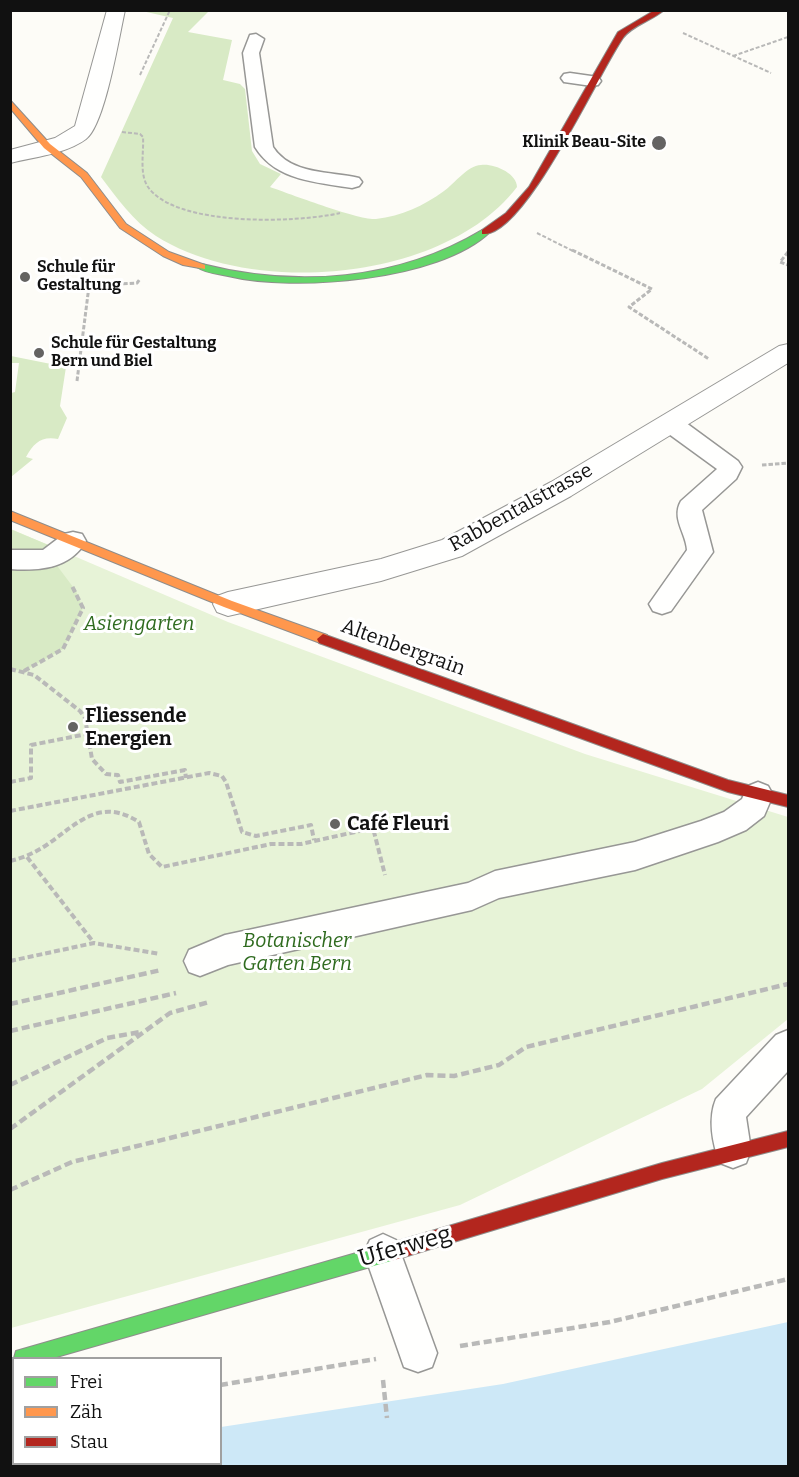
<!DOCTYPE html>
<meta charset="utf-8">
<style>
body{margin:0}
#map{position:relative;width:799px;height:1477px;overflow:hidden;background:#fdfcf7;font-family:Bitter,serif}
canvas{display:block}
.frame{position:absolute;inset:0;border:12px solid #111;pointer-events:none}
.legend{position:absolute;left:12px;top:1357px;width:210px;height:108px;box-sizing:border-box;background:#fff;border:2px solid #a0a0a0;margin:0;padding:8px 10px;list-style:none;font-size:18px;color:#111}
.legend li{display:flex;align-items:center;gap:12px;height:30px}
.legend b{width:30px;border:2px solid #a0a0a0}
</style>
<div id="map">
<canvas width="799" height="1477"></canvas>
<div class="frame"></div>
<ul class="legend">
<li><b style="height:8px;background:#63d668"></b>Frei</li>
<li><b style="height:8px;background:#ff974d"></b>Zäh</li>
<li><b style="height:8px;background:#b3261e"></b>Stau</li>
</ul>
</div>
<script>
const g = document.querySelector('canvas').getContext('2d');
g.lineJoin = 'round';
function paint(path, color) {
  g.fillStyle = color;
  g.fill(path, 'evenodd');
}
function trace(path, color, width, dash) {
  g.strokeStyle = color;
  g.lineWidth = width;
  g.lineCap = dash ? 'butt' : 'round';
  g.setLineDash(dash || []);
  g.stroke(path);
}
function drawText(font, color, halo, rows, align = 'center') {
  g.font = font + ' Bitter,serif';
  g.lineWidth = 6;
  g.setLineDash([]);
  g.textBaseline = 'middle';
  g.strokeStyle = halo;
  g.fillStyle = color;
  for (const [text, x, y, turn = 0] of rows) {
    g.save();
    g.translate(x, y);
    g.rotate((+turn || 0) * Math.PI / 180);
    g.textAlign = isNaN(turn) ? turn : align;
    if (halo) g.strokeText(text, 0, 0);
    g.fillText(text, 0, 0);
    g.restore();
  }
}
const green = new Path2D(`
 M 11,529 L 228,622 L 585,754 L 788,817 L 788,1019 L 702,1089 L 460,1205 L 11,1328 Z`);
const forest = new Path2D(`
 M 209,11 L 188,32 L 232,40 L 223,80 L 240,84 L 245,89 L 252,151 L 260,164 L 281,174 L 270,187 C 290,194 361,221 376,219 C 402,216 423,206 444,191 C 455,183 467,166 481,165 C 493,163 517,173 517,187 C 446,281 253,298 156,236 C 133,221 117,198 101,177 L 173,18 L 142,11 Z
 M 11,356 L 66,367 L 60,406 L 67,418 L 58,439 C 41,436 34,443 26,457 L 33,459 L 11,477 L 11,393 L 15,392 L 19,363 L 11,363 Z
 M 10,529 L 63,551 L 52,559 L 76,591 L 83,608 L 63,649 L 24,671 L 11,669 Z`);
const water = new Path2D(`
 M 788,1322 L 788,1466 L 11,1466 L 11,1457 L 13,1457 L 14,1464 L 220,1464 L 221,1427 L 503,1384 Z`);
const pathFar3 = new Path2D(`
 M 683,33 L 771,73
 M 733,56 L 788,37
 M 140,75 L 170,10
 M 122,132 L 140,134 L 143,137 C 144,152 139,174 148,187 C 176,227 297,223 340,213
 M 537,233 L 575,252`);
const pathFar2 = new Path2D(`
 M 572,250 L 652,289 L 629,307 L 709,359
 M 788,252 L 780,262 L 788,265
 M 77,381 L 89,286 L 137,283 L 140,279
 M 762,465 L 788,463`);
const pathFar1 = new Path2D(`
 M 10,669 L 34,675 L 80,711 L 85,718 L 92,759 L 106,774 L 118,775 L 120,782 L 185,770 L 186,778
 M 24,671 L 63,649 L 83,608 L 72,586
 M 10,782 L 31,778 L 31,745 L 87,734
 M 10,811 L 209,773 L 222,776 L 226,782 L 242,832 L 256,836 L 311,825 L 314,840
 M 27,857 L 94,943
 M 10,861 C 24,858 36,852 48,844 C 78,823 100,797 139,822 L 149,854 L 162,867 L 271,844 L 301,844 L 373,828 L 385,875
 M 10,961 L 94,943 L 160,954`);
const path = new Path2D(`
 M 10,1004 L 161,970
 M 10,1031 L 176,993
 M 10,1085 L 107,1038 L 140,1032
 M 10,1129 L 170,1013 L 209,1002
 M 10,1190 L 72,1162 L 427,1075 L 454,1076 L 499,1065 L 526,1047 L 788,984
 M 460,1346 L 610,1322 L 788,1279
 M 383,1380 L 387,1418
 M 220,1385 L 376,1359
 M 10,1411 L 14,1411`);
const lane = new Path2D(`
 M 256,34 L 264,39 L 259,53 L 273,147 C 291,175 330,171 359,178 L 362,182 L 359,186 L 352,188 C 316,182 276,181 255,147 L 243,53 L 250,35 Z
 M 570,73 L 598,77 L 601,81 L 598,85 L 592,86 L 564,82 L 561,78 L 564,74 Z
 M 670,415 L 678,417 L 738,461 L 742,467 L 736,479 L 702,510 L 713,552 L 671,611 L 662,614 L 653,611 L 649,604 L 687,550 C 686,533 671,518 681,501 L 717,469 L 662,429 L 658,423 L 662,417 Z
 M 73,532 L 82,534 L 86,541 C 70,569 39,571 10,569 L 10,550 L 43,550 L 64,534 Z
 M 758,782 L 768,786 L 773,795 L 764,816 L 746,830 L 718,842 L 635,870 L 499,898 L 472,910 L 228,965 L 200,976 L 189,972 L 184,961 L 189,950 L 225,935 L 468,883 L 495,871 L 635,842 L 701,821 L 724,812 L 742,799 L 748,786 Z
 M 788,1030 L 788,1071 L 746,1117 L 751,1150 L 746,1163 L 733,1168 L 720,1163 C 712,1143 708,1118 716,1099 L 776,1035 Z
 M 383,1234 L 396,1240 L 437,1353 L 432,1367 L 418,1372 L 404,1367 L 364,1253 L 370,1240 Z`);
const street = new Path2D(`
 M 107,10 L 125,10 C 119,37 105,125 86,139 C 66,154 34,157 10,163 L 10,150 L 55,138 L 75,126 Z
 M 788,344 L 788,363 L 571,496 L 462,556 L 381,581 L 228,616 L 217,612 L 213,604 L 217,596 L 228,592 L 381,559 L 442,540 L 551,482 L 779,346 Z`);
const fast = new Path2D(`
 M 482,230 L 490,232 C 439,281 293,292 228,276 C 218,274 205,273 197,267 L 202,264 C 296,288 397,281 482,230 Z
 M 391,1243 L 397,1246 L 400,1252 L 397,1258 L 391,1261 L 53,1358 L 14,1358 L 16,1351 L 23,1349 Z`);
const slow = new Path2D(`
 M 10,100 L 50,144 L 87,173 L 126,224 L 169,252 L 205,265 L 205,269 L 183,265 L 163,256 L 120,228 L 81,177 L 44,148 L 10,108 Z
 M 10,511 L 232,601 L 327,635 L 329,639 L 323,644 L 224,607 L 10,520 Z`);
const jam = new Path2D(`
 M 655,10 L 664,10 C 653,20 631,26 623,38 C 599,72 524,239 482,234 L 482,230 L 506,213 L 529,187 L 618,32 Z
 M 323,634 L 728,780 L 788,795 L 788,807 L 728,792 L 319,643 L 317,639 Z
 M 788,1131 L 788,1147 L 662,1179 L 391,1261 L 385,1258 L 382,1252 L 385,1246 L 391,1243 L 662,1163 Z`);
const markers = [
 [659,143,8,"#646362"],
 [25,277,6,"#646362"],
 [39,353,6,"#646362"],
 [73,727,6,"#646362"],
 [335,824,6,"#646362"]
];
const farPoinames = [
 ["Klinik Beau-Site",646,143,"right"],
 ["Schule für",37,268],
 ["Gestaltung",37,286],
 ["Schule für Gestaltung",51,344],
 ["Bern und Biel",51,362]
];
const streetNames = [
 ["Rabbentalstrasse",521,508,-29],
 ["Altenbergrain",403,648,20]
];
const parkNames = [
 ["Asiengarten",139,624],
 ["Botanischer",297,941],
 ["Garten Bern",297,964]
];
const poiNames = [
 ["Fliessende",85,716],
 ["Energien",85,739],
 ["Café Fleuri",347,824]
];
const nearStreetnames = [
 ["Uferweg",405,1247,-16]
];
paint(green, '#e7f3d7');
paint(forest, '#d8eac5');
paint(water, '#cde8f7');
trace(lane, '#979795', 3);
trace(street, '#979795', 2);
trace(fast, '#8e8d8b', 2);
trace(slow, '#8e8d8b', 2);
trace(jam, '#8e8d8b', 2);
trace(pathFar3, '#b9b9b8', 2, [4, 2]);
trace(pathFar2, '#b9b9b8', 3, [4.5, 2]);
trace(pathFar1, '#b9b9b8', 4, [6, 3]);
trace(path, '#b9b9b8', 4.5, [8, 4]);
paint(lane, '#fffffe');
paint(street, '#fffffe');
paint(fast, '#63d668');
paint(slow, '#ff974d');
paint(jam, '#b3261e');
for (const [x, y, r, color] of markers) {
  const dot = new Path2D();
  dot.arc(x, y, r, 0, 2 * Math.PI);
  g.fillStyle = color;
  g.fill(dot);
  trace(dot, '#fff', 2);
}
drawText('bold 16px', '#111', '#fff', farPoinames, 'left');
drawText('20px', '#111', '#fff', streetNames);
drawText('italic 20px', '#2f6b1f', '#fff', parkNames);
drawText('bold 20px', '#111', '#fff', poiNames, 'left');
drawText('24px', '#111', '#fff', nearStreetnames);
</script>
